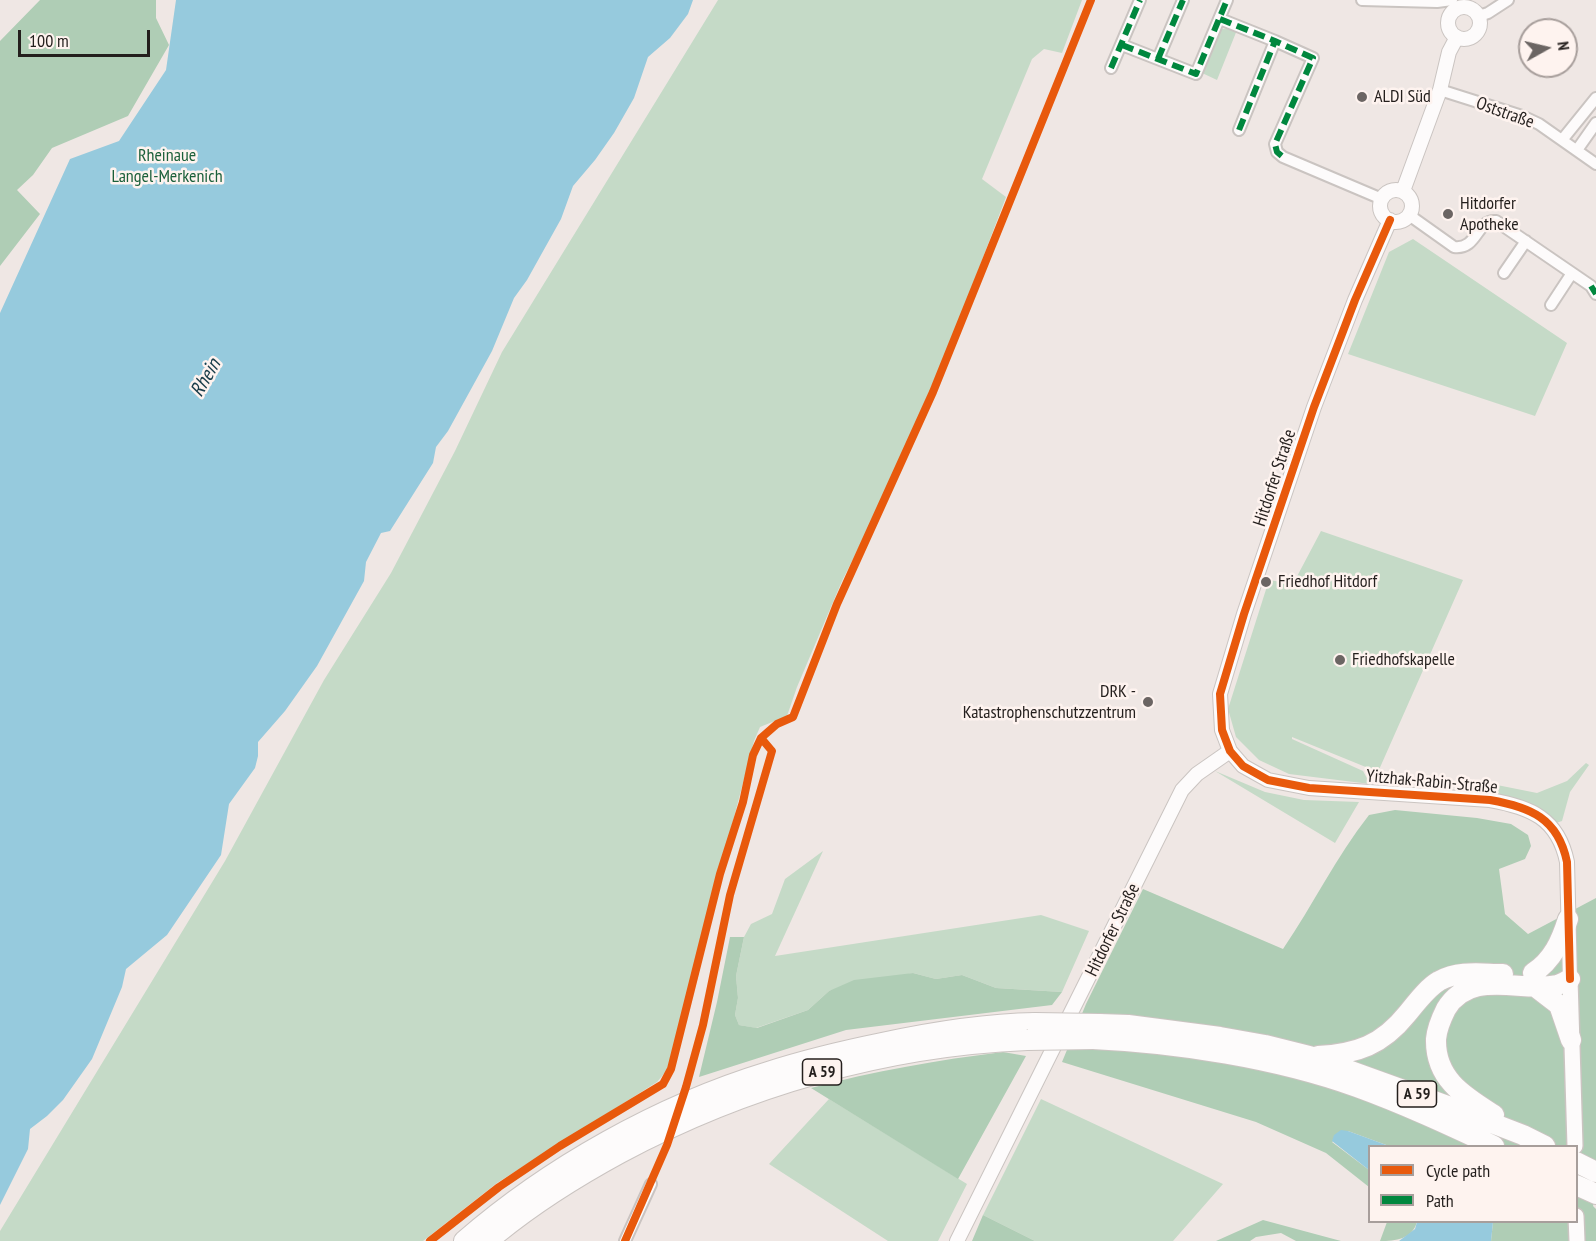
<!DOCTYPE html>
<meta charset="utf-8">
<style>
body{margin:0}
#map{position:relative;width:1596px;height:1241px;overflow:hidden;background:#efe7e4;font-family:"PT Sans Narrow",sans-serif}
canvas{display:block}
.legend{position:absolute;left:1368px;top:1145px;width:210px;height:78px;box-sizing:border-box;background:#fef3ef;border:2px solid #a79e9b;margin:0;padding:8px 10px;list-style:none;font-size:18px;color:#241f1d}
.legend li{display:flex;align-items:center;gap:12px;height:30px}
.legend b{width:30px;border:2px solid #a79e9b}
.north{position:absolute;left:1518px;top:18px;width:60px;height:60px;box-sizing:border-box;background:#fef3ef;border:2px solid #a79e9b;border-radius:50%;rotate:82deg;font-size:16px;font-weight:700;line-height:24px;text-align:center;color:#241f1d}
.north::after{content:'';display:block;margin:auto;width:21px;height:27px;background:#6b6563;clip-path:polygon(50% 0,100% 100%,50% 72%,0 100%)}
.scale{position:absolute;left:18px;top:30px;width:132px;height:27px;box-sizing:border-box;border:3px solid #241f1d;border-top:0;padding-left:8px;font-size:18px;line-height:21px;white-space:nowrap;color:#241f1d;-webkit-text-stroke:4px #fef3ef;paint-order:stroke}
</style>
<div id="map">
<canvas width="1596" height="1241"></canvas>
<ul class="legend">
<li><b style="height:8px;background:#e8590c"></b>Cycle path</li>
<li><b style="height:8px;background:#00873e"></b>Path</li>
</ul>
<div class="north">N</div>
<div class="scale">100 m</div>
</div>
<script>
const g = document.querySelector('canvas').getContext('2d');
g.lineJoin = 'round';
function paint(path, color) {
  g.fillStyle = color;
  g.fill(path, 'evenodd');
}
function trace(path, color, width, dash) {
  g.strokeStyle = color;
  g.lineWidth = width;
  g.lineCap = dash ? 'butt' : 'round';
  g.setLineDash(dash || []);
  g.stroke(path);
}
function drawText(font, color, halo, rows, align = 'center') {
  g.font = font + ' "PT Sans Narrow",sans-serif';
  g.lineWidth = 5;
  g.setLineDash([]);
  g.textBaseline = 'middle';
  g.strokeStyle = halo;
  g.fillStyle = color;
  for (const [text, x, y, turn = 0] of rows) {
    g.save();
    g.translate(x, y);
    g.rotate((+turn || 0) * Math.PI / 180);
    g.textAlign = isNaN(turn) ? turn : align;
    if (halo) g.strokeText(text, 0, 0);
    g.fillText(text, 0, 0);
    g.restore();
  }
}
const green = new Path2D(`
 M 718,0 L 1082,0 L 1062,53 L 1044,49 L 1032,59 L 982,179 L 1006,197 L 955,331 L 886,493 L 842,581 L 797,687 L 787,716 L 760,727 L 754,741 L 668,1069 L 657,1082 L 497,1183 L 423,1241 L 0,1241 L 0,1231 L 225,861 L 324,680 L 391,573 L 455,451 L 502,352 Z
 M 1232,28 L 1237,30 L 1217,80 L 1200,72 L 1220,29 Z
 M 1413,239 L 1567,343 L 1535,416 L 1348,354 L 1389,252 Z
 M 1321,531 L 1463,580 L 1378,772 L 1292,737 L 1292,739 L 1363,771 L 1370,784 L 1289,774 L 1259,760 L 1236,737 L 1228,709 L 1269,580 L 1293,584 Z
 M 1586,763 L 1589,765 L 1570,792 L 1562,821 L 1556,823 C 1530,797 1498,795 1463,791 L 1463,789 L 1487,783 L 1537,793 L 1567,781 Z
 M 1215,771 L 1265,792 L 1304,800 L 1359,802 L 1335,843 Z
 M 823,851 L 775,956 L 1041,915 L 1089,931 L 1062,992 L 996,988 L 962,975 L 936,979 L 913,973 L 829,991 L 808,1010 L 756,1028 L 739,1025 L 735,1015 L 738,998 L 736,976 L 744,937 L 751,924 L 772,914 L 785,879 Z
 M 829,1099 L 967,1184 L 938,1241 L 888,1241 L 769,1164 Z
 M 1041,1099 L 1223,1184 L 1173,1241 L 1035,1241 L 983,1215 Z`);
const forest = new Path2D(`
 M 40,0 L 156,0 L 156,18 L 169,45 L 128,116 L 52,148 L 33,175 L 17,190 L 40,214 L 0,266 L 0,41 Z
 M 1395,810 L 1477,818 L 1511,824 L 1528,835 L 1531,846 L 1525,859 L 1499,869 L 1505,914 L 1528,934 L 1596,898 L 1596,1193 L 1593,1206 L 1596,1209 L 1596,1241 L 1491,1241 L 1493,1222 L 1576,1222 L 1576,1146 L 1389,1146 L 1348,1131 L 1332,1142 L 1369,1170 L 1369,1187 L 1326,1153 L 1256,1122 L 1062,1062 L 1086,1004 L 1143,889 L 1283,949 C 1313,905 1336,857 1369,815 Z
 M 730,937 L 744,937 L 736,976 L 738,998 L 735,1015 L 739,1025 L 757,1028 L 808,1010 L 829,991 L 854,980 L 913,973 L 936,979 L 962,975 L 996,988 L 1062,992 L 1052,1005 L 846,1030 L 699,1077 L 717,1002 Z
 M 1003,1052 L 1026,1056 L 958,1179 L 811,1088 C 874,1071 938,1060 1003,1052 Z
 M 983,1215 L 1035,1241 L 972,1241 Z
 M 1263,1220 L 1341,1241 L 1296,1241 L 1281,1233 L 1256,1237 L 1250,1241 L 1216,1241 Z
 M 1387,1222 L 1417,1222 C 1412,1239 1396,1241 1380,1241 Z`);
const water = new Path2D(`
 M 176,0 L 693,0 L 688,14 L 670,38 L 648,57 L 634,98 L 614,133 L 595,160 L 573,186 L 561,219 L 527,280 L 514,298 L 492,351 L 448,431 L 436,447 L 433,463 L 390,531 L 381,533 L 366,562 L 364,581 L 317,666 L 285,711 L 258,742 L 258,756 L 255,768 L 229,804 L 221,855 L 167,935 L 126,969 L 122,987 L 92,1059 L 63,1100 L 47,1116 L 30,1129 L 28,1149 L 0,1205 L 0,313 L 70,159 L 119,141 L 166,70 Z
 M 1341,1130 L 1348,1131 L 1389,1146 L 1370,1146 L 1369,1170 L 1332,1141 L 1334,1135 Z
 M 1417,1222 L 1493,1222 L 1491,1241 L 1399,1241 L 1415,1229 Z`);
const minor = new Path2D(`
 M 1362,0 L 1437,2 L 1452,0
 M 1479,16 L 1488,13 L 1508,0
 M 1220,19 L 1275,41
 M 1122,45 L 1196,74 L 1227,0
 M 1158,59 L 1183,0
 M 1111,68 L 1140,0
 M 1440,90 L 1522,116 L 1539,124 L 1596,164
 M 1239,130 L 1275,41 L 1313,58 L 1275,144 L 1277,152 L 1283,157 L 1382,199
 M 1562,140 L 1596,98
 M 1577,150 L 1596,123
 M 1409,215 L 1454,247 C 1478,250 1476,219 1496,221 L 1591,286 L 1596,294
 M 1504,273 L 1526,241
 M 1551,305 L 1572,273
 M 625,1241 L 651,1184`);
const tertiary = new Path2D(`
 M1448 23a16 16 0 1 1 32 0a16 16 0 1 1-32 0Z
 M1380 206a16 16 0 1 1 32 0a16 16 0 1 1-32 0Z
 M 1403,191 L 1440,90 L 1449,52 L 1457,37
 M 1390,220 L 1355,300 L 1314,407 L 1244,614 L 1220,694 L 1222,730 L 1230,751 L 1243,766 L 1268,780 L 1309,788 L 1490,800 C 1530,807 1558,818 1567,862 L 1570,979
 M 957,1241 L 1182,790 L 1197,774 L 1230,751`);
const secondary = new Path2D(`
 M 1570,979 L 1575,1146
 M 1576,1216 L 1577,1241`);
const motorway = new Path2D(`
 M 1533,973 C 1553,960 1561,941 1568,919
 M 1533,985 L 1559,1005 L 1571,1040
 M 1099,1024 L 1128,1025 L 1220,1037 L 1265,1045 L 1309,1056 L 1453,1108 L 1523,1135 L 1545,1146
 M 1093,1039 C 1178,1043 1276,1058 1357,1087 C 1404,1104 1449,1125 1494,1146
 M 1318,1056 C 1357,1054 1382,1045 1407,1014 C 1416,1003 1427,988 1439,981 C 1460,970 1481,974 1503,974
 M 1494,1115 C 1464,1096 1435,1079 1436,1039 C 1437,1028 1441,1019 1446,1009 C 1471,968 1521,993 1557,985 C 1561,984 1566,981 1570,979
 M 1576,1162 L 1596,1172
 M 1576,1185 L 1596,1194
 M 464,1241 C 549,1167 660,1105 768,1072 C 805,1060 843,1051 882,1043 C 933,1032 983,1024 1035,1023
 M 488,1241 C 528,1207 574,1178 620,1153 C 745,1086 885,1046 1027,1040`);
const motorwayBridge = new Path2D(`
 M 1035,1023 L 1099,1024
 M 1027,1040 L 1093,1039`);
const quiet = new Path2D(`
 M 1220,19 L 1275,41
 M 1122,45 L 1196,74 L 1227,0
 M 1158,59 L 1183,0
 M 1111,68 L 1140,0
 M 1239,130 L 1275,41 L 1313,58 L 1275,144 L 1277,152 L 1283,157
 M 1591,286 L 1596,294`);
const cycleway = new Path2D(`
 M 1390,220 L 1355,300 L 1314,407 L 1244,614 L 1220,694 L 1222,730 L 1230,751 L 1243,766 L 1268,780 L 1309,788 L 1490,800 C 1530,807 1558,818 1567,862 L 1570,979
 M 430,1241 L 499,1187 L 560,1146 L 663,1084 L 671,1069 L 720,874 L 743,802 L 753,755 L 761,738 L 777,724 L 793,717 L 837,604 L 933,392 L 1091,0
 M 625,1241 L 667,1145 L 686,1087 L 703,1025 L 730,895 L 772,751 L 761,738`);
const markers = [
 [1362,97,6,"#6b6563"],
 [1448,214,6,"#6b6563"],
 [1266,582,6,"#6b6563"],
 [1340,660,6,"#6b6563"],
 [1148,702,6,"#6b6563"]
];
const shields = [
 [822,1072,39],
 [1417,1094,39]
];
const shieldNames = [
 ["A 59",822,1072],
 ["A 59",1417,1094]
];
const poiNames = [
 ["ALDI Süd",1374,97],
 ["Hitdorfer",1460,204],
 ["Apotheke",1460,225],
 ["Friedhof Hitdorf",1278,582],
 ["Friedhofskapelle",1352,660],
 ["DRK -",1136,692,"right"],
 ["Katastrophenschutzzentrum",1136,713,"right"]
];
const streetNames = [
 ["Oststraße",1505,113,20],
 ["Hitdorfer Straße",1275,478,-72],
 ["Yitzhak-Rabin-Straße",1432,782,5],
 ["Hitdorfer Straße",1113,930,-64]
];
const parkNames = [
 ["Rheinaue",167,156],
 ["Langel-Merkenich",167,177]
];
const waterNames = [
 ["Rhein",206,378,-60]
];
paint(green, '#c5dac7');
paint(forest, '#afcdb5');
paint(water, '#96cadd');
trace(minor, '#cac4c1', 14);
trace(tertiary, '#cac4c1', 16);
trace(secondary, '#cac4c1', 18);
trace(motorway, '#cac4c1', 22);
trace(minor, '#fdfbfb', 10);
trace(tertiary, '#fdfbfb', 14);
trace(secondary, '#fdfbfb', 15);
trace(motorway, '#fdfbfb', 20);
trace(motorwayBridge, '#cac4c1', 22, []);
trace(motorwayBridge, '#fdfbfb', 20);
trace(quiet, '#00873e', 6, [12, 6]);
trace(cycleway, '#e8590c', 8);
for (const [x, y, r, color] of markers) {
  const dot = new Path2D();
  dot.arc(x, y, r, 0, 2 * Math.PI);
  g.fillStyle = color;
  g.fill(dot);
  trace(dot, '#fef3ef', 2);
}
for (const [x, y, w] of shields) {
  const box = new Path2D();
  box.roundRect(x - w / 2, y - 13, w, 26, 4.5);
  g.fillStyle = '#fef3ef';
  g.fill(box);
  trace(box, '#241f1d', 1.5);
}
drawText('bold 16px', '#241f1d', null, shieldNames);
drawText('18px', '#241f1d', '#fef3ef', poiNames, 'left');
drawText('18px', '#241f1d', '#fef3ef', streetNames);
drawText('18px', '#1a5f39', '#fef3ef', parkNames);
drawText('italic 20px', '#183c49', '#fef3ef', waterNames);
</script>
